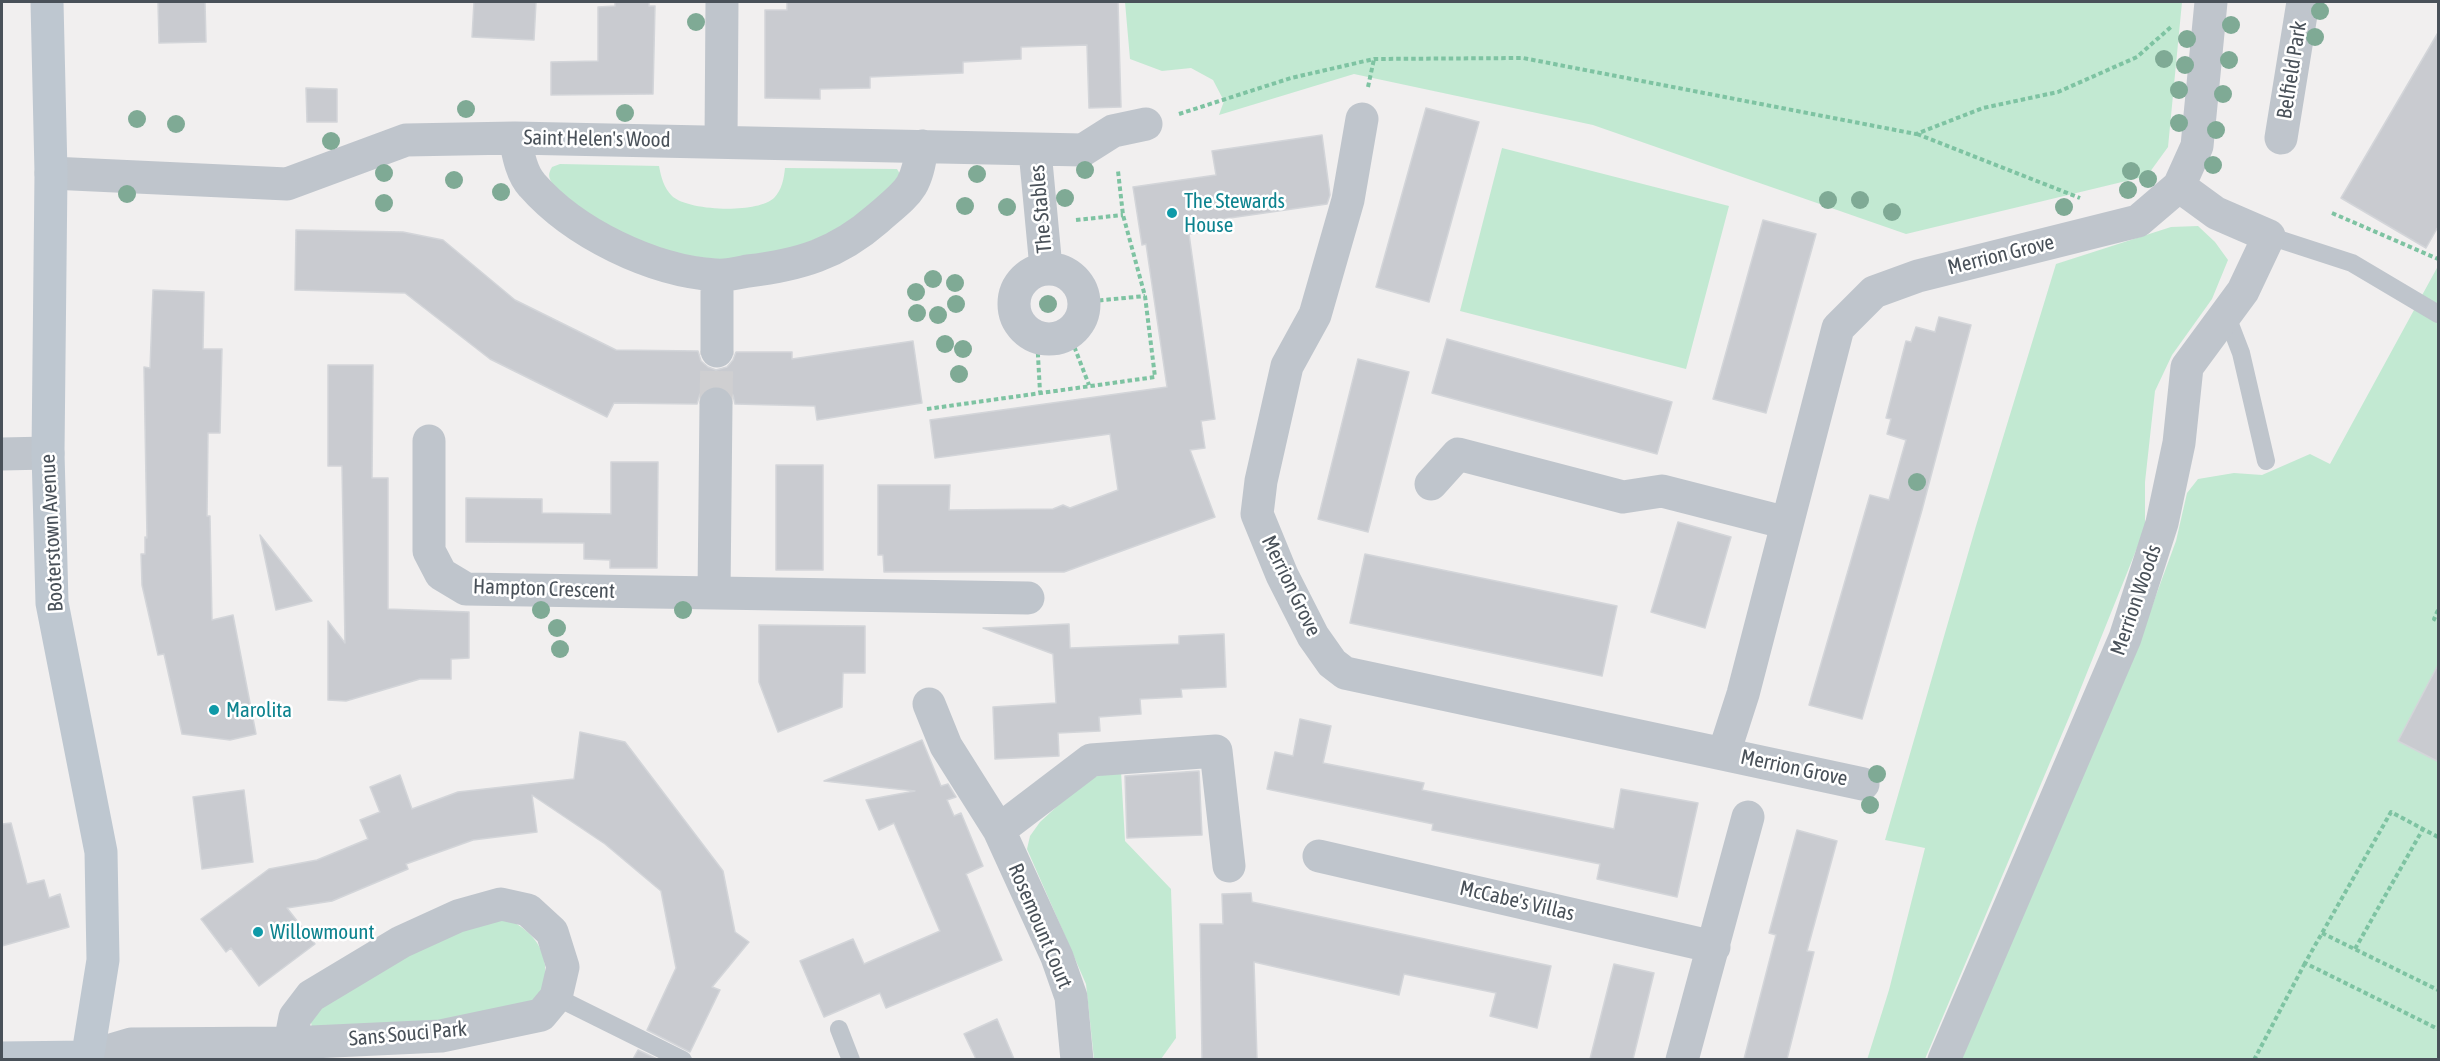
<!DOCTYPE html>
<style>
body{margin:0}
#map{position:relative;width:2440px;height:1061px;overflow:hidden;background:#f1efef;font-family:"Asap Condensed",sans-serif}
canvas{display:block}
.frame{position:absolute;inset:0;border:3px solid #495159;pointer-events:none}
</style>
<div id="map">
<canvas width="2440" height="1061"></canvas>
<div class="frame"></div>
</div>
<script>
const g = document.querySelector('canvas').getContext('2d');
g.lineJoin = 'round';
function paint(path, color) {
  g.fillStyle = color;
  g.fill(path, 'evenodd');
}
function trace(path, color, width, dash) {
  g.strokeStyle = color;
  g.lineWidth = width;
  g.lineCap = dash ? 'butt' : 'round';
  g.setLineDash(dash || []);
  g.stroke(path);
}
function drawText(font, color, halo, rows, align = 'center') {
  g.font = font + ' "Asap Condensed",sans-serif';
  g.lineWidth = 5;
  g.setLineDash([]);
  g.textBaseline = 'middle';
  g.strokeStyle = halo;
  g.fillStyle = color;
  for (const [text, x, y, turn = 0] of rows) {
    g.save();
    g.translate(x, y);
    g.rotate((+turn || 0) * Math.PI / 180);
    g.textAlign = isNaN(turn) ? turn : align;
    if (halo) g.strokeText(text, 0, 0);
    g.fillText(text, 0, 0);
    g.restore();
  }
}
const green = new Path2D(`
 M 1125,2 L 2182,2 L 2168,147 L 2147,176 L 1906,234 L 1593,125 L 1354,74 L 1219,115 L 1224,101 L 1213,80 L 1191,68 L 1162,71 L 1130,59 Z
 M 1502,148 L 1729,206 L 1686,369 L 1460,311 Z
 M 560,164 L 659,166 C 661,177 664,188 672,196 C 688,211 757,214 774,198 C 782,190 784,178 785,168 L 897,169 L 900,174 C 893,183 885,194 876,202 C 835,238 773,260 719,259 C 694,258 666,252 643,244 C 625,239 555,196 550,179 C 548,174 550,171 552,167 Z
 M 2198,226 L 2215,242 L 2228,260 L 2212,299 L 2172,355 L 2155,391 L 2145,482 L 2145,528 L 2070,715 L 1925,1059 L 1867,1060 L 1889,990 L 1925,848 L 1885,840 L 1976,526 L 2056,264 L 2171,227 Z
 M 2438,266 L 2438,1059 L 1957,1060 L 2134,655 L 2176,541 L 2187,493 L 2198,479 L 2234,473 L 2262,475 L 2310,454 L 2330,464 Z
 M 1121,771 L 1125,841 L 1171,889 L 1176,1038 L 1161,1059 L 1094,1059 L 1086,984 L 1027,849 L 1030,836 L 1040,822 L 1088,778 Z
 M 506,918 C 526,928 542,941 545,965 C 546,975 545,989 538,996 C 516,1020 353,1028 313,1032 L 310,1018 C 354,980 449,925 506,918 Z`);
const building = new Path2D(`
 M 158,2 L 205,2 L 206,42 L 159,43 Z
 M 474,2 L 536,2 L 534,40 L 472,37 Z
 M 615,2 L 649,2 L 649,6 L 655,6 L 653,94 L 551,95 L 551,62 L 598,61 L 598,7 L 615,6 Z
 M 787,2 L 1118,2 L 1121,107 L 1089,108 L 1087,45 L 1021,47 L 1021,59 L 963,62 L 963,73 L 870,77 L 870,88 L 820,89 L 820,99 L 765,98 L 765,10 L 787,10 Z
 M 2439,31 L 2439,225 L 2426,248 L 2341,198 Z
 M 306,88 L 337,89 L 337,122 L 307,122 Z
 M 1426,108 L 1479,122 L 1429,302 L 1376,287 Z
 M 1322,135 L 1330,195 L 1327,204 L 1209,221 L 1210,231 L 1189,234 L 1215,419 L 1201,421 L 1205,448 L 1190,450 L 1215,517 L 1064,572 L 884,572 L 883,555 L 878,555 L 878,485 L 950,485 L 949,510 L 1053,509 L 1063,505 L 1070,508 L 1118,490 L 1110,434 L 935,458 L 930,420 L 1167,387 L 1146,244 L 1142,245 L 1133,187 L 1216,175 L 1212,151 Z
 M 1763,220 L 1816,234 L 1766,413 L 1713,399 Z
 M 296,230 L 403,232 L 443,240 L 515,300 L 616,350 L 698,351 L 701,361 L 708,367 L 716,370 L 727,367 L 733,360 L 736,352 L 792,352 L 792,359 L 913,341 L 922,403 L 817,420 L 815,406 L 735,404 L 733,395 L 726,388 L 716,385 L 707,387 L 700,394 L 697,404 L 614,403 L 607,417 L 490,359 L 405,293 L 295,290 Z
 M 153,290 L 204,292 L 203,349 L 222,349 L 220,433 L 208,433 L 207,516 L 210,516 L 212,620 L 233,615 L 256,734 L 230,740 L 182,734 L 164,654 L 158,655 L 142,585 L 141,554 L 145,554 L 145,537 L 147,538 L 144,367 L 150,368 Z
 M 1939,317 L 1971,325 L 1922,510 L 1862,719 L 1809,705 L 1870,495 L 1889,500 L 1906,440 L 1887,434 L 1891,419 L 1886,418 L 1906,341 L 1911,342 L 1916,327 L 1935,332 Z
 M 1447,339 L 1672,402 L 1657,454 L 1432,393 Z
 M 1358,359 L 1409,372 L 1368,532 L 1318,519 Z
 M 328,365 L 373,365 L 372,478 L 388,478 L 388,609 L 469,612 L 469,658 L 451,659 L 451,679 L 420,679 L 346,701 L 328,700 L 328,621 L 345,643 L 342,466 L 328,466 Z
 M 611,462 L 658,462 L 657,568 L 610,568 L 610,560 L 584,559 L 584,543 L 466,542 L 466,498 L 542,499 L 542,513 L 611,514 Z
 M 776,465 L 823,465 L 823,570 L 776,570 Z
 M 1678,522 L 1731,537 L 1705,628 L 1651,612 Z
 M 260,535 L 312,601 L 276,610 Z
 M 1365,554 L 1617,606 L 1602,676 L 1350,623 Z
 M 1069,624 L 1070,648 L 1179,644 L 1179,636 L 1224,634 L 1226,687 L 1181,689 L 1182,697 L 1140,699 L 1141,714 L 1099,717 L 1100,731 L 1058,733 L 1059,756 L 995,759 L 993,707 L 1056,703 L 1053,654 L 983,628 Z
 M 759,625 L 865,626 L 865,673 L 843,673 L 842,707 L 778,732 L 759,682 Z
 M 2439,663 L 2439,762 L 2398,741 Z
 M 1300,719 L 1331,726 L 1323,763 L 1424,783 L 1422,790 L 1614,829 L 1621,789 L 1698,803 L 1677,897 L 1597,879 L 1600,864 L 1432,830 L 1433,824 L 1267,789 L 1275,752 L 1293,756 Z
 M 580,732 L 625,742 L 723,871 L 735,932 L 749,942 L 712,987 L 720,990 L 690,1052 L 647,1030 L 676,968 L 661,891 L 605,844 L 532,795 L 537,832 L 473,840 L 406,864 L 408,869 L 332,901 L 287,908 L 315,944 L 259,986 L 231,948 L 226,952 L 201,919 L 269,869 L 317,860 L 368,839 L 360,820 L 380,812 L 370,787 L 400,775 L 412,809 L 458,792 L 574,779 Z
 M 922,740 L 941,786 L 948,784 L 956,797 L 947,800 L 954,816 L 961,813 L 983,866 L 966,874 L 1002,960 L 886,1008 L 880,993 L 824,1017 L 800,961 L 853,939 L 864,964 L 940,931 L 894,823 L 879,830 L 866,800 L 915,791 L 824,781 Z
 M 1199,771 L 1202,835 L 1127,838 L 1125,776 Z
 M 244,790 L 253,862 L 202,869 L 193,797 Z
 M 11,823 L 27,884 L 44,880 L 49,898 L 60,894 L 69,927 L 2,946 L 2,824 Z
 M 1797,830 L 1837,841 L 1807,951 L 1814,952 L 1787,1059 L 1744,1059 L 1776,935 L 1769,933 Z
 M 1251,893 L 1252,902 L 1551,966 L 1537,1028 L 1490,1016 L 1496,993 L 1404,974 L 1399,995 L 1254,962 L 1257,1059 L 1202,1059 L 1200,924 L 1223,924 L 1222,894 Z
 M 1614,964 L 1654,973 L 1633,1059 L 1590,1059 Z
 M 997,1019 L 1014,1059 L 976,1059 L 964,1034 Z
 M 638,1050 L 657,1059 L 633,1059 Z`);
const streetTunnel = new Path2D(`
 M 716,404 L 717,351`);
const path = new Path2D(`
 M 1368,87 L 1374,59
 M 1179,114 L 1291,78 L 1374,59 L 1523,58 L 1916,134 L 1983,108 L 2058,92 L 2137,57 L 2172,26
 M 1917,134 L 2080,198
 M 2332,213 L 2438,259
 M 1076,220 L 1123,215
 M 1084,302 L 1145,296
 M 1069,333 L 1089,385
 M 1037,338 L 1040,392
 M 927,409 L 1155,377 L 1145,296 L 1123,215 L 1118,171
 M 2438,610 L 2434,619 L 2438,621
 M 2438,837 L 2391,812 L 2305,963 L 2438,1029
 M 2322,933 L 2438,990
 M 2355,949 L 2423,829
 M 2254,1060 L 2305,963`);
const lane = new Path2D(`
 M 2269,236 L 2352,263 L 2438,314
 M 2226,314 L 2241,353 L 2266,461
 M 556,997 L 683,1060
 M 839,1029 L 851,1060`);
const street = new Path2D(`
 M 1362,119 L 1348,200 L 1315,315 L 1287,366 L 1261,481 L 1257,514 L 1282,575 L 1313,636 L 1332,663 L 1345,673 L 1863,784
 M 515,138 C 518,153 521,173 532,185 C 574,233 652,271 716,275 C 726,276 738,273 748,271 C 799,265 837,254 877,219 C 908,192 917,189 922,146
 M 2281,138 L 2303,2
 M 721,141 L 722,2
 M 1035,151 L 1046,268
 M 51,173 L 287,184 L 406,140 L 515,138 L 1083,150 L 1113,131 L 1146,124
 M1014 304a35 35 0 1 1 70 0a35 35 0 1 1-70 0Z
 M 717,351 L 717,275
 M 429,441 L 429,551 L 441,574 L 466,589 L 1028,598
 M 2,454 L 48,453
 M 1431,484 L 1458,454 L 1623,497 L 1662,491 L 1787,523
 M 714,593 L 716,404
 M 929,704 L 946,746 L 999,830 L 1091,760 L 1216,751 L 1229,866
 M 1724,753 L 1743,694 L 1838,328 L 1874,292 L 1918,276 L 2138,221 L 2179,186 L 2197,146 L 2211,2
 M 999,830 L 1057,957 L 1071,997 L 1077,1060
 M 1319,856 L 1714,947
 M 87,1057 L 131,1044 L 290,1043 L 441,1036 L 541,1015 L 556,997 L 563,967 L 552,932 L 528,910 L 501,904 L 458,916 L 401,942 L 311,996 L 295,1017 L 290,1043
 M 1682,1060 L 1748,817
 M 1944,1060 L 2125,638 L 2162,523 L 2179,443 L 2187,367 L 2243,291 L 2269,236 L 2216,213 L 2179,186`);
const secondary = new Path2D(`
 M 47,2 L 51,173 L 48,453 L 52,603 L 101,852 L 103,960 L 87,1060
 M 2,1058 L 87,1057`);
const trees = [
 [2320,11],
 [696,22],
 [2231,25],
 [2315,37],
 [2187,39],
 [2164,59],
 [2229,60],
 [2185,65],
 [2179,90],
 [2223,94],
 [466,109],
 [625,113],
 [137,119],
 [2179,123],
 [176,124],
 [2216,130],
 [331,141],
 [2213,165],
 [1085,170],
 [2131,171],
 [384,173],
 [977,174],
 [2148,179],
 [454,180],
 [2128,190],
 [501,192],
 [127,194],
 [1065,198],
 [1828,200],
 [1860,200],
 [384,203],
 [965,206],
 [1007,207],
 [2064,207],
 [1892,212],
 [933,279],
 [955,283],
 [916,292],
 [956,304],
 [1048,304],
 [917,313],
 [938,315],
 [945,344],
 [963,349],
 [959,374],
 [1917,482],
 [541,610],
 [683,610],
 [557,628],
 [560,649],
 [1877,774],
 [1870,805]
];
const markers = [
 [1172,213,6,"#0f9aa8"],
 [214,710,6,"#0f9aa8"],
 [258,932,6,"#0f9aa8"]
];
const streetNames = [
 ["Belfield Park",2292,70,-81],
 ["Saint Helen's Wood",597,139,1],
 ["The Stables",1041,209,-95],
 ["Merrion Grove",2001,255,-14],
 ["Booterstown Avenue",52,533,-93],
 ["Merrion Grove",1291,586,64],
 ["Hampton Crescent",544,589,2],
 ["Merrion Woods",2136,600,-71],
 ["Merrion Grove",1794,768,12],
 ["McCabe's Villas",1517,901,13],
 ["Rosemount Court",1040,926,67],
 ["Sans Souci Park",408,1034,-5]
];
const cultureNames = [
 ["The Stewards",1184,201],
 ["House",1184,225],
 ["Marolita",226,710],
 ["Willowmount",270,932]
];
paint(green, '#c2e9d2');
paint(building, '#c9cbd0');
trace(building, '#d3d5d9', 1.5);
trace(streetTunnel, '#cfcfd1', 33, [33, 16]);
trace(path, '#7ec3a2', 4, [4.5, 3]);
trace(lane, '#bfc5cc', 18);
trace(street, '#bfc5cc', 33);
trace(secondary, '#bec7d0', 33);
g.fillStyle = '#7faa95';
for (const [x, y] of trees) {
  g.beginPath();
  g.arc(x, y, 9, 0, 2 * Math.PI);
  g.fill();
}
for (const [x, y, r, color] of markers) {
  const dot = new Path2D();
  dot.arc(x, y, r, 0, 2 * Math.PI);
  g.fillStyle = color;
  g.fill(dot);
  trace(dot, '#fff', 2);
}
drawText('21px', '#495159', '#fff', streetNames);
drawText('21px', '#0d838f', '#fff', cultureNames, 'left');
</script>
